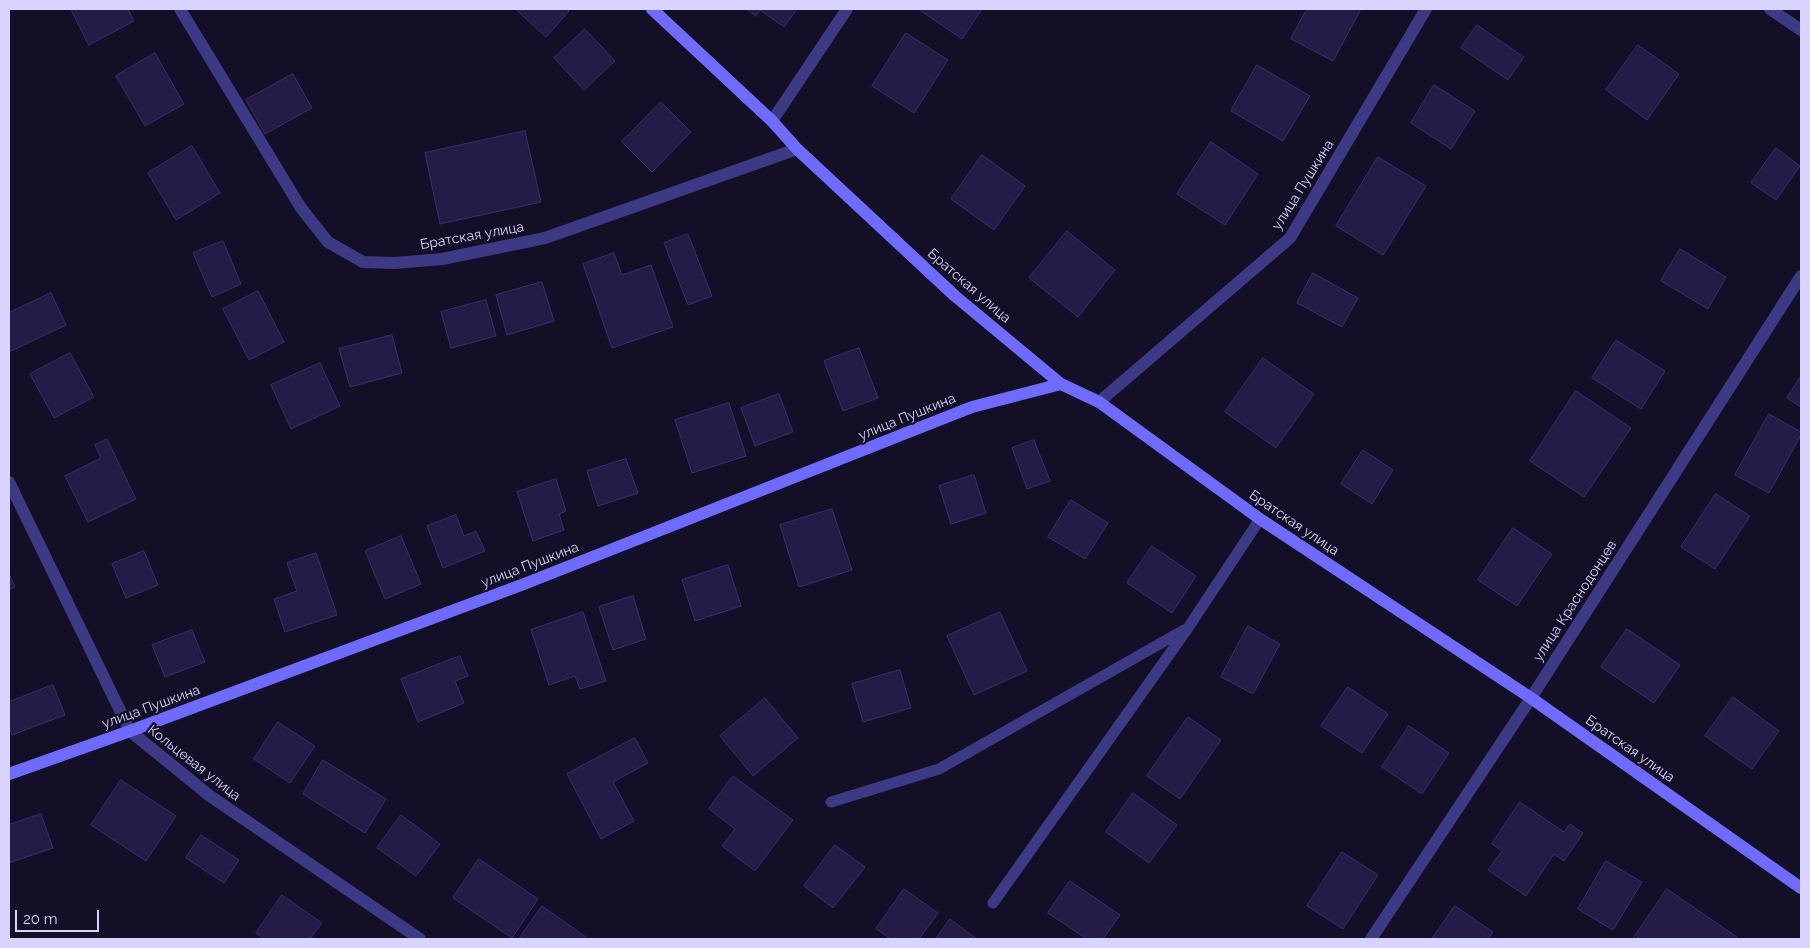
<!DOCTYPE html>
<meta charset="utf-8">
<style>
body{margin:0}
#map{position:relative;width:1810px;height:948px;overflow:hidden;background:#130f26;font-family:Raleway,sans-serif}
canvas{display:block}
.frame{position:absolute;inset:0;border:10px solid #d9d4ff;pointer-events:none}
.scale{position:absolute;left:15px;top:910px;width:84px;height:22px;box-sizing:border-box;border:2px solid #d9d4ff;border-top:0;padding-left:6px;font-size:15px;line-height:18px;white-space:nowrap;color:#d9d4ff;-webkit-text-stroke:4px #130f26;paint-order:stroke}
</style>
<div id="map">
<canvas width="1810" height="948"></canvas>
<div class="frame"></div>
<div class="scale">20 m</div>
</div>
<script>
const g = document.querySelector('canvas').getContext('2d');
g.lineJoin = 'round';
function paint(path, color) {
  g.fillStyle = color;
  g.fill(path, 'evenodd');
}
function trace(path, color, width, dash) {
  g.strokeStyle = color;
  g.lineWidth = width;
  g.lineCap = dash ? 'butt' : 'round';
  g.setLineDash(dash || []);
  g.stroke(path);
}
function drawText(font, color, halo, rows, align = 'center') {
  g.font = font + ' Raleway,sans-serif';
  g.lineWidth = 4.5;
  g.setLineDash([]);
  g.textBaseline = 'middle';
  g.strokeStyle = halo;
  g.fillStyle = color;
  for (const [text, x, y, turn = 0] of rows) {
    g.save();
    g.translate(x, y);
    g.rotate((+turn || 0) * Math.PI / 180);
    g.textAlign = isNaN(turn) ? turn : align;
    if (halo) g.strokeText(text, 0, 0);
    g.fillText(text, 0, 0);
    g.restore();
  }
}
const building = new Path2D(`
 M 71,9 L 128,9 L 134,21 L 89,45 Z
 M 516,9 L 567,9 L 569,11 L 546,37 Z
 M 747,9 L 797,9 L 784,27 L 760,10 L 756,16 Z
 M 923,9 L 982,9 L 962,39 L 921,11 Z
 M 1307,9 L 1361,9 L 1333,61 L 1291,39 Z
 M 1477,25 L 1524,57 L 1508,80 L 1461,48 Z
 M 585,29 L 615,61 L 584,90 L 554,58 Z
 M 906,33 L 948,60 L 914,113 L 872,86 Z
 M 1638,45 L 1679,74 L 1647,120 L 1606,90 Z
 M 155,53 L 184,104 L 145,126 L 116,76 Z
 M 1257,65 L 1310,96 L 1283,141 L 1231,111 Z
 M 293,74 L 312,108 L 265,134 L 246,100 Z
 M 1434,85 L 1475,111 L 1451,149 L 1411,123 Z
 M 661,102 L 691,132 L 652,172 L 622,142 Z
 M 525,131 L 541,202 L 440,224 L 425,153 Z
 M 1211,142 L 1258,174 L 1225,225 L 1177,194 Z
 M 192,146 L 220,193 L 176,220 L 148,173 Z
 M 1776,148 L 1800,166 L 1776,200 L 1751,183 Z
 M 982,155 L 1025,186 L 994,230 L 951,199 Z
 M 1378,157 L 1426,186 L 1383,255 L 1336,226 Z
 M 1067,231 L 1115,270 L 1078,317 L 1029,278 Z
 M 688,234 L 712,296 L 688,305 L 664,243 Z
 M 223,241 L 241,284 L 212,297 L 193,253 Z
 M 1680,249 L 1726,277 L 1708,309 L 1661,281 Z
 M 614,253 L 622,275 L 651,265 L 673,327 L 612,348 L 583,264 Z
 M 1313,273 L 1358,298 L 1342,327 L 1297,303 Z
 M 542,282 L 554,321 L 507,335 L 496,295 Z
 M 258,291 L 284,342 L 249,360 L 223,309 Z
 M 51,293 L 66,325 L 9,352 L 9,313 Z
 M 486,300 L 496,336 L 451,348 L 441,312 Z
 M 392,335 L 402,373 L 350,387 L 339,349 Z
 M 1616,340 L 1665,371 L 1641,409 L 1592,378 Z
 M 859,348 L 878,398 L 843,411 L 824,361 Z
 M 70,353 L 94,397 L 54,418 L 30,374 Z
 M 1263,358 L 1314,394 L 1276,448 L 1225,412 Z
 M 320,363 L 340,406 L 291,429 L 271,385 Z
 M 1801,376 L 1801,407 L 1787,398 Z
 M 1576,391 L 1631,428 L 1584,497 L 1530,461 Z
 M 779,394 L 793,432 L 755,446 L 741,408 Z
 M 729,403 L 746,456 L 692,473 L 675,420 Z
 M 1769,414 L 1801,432 L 1801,435 L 1769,493 L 1735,475 Z
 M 107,439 L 136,499 L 88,522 L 65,476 L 101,458 L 95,445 Z
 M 1034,440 L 1050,481 L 1027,489 L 1012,448 Z
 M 1363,450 L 1393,470 L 1372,504 L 1341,484 Z
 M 626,459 L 638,493 L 598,506 L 587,471 Z
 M 974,475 L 986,513 L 951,524 L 939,486 Z
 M 556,479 L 566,511 L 559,514 L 564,530 L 533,541 L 517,492 Z
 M 1716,494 L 1750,516 L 1715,569 L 1681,547 Z
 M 1071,500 L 1108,523 L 1085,559 L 1048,537 Z
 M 832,509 L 852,570 L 799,587 L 780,525 Z
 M 456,515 L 464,536 L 476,531 L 485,551 L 443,568 L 427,526 Z
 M 1513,528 L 1552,554 L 1517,606 L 1478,580 Z
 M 401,536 L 421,584 L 385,599 L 365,551 Z
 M 1152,546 L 1196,576 L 1172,613 L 1127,583 Z
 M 144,551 L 158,585 L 126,598 L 112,564 Z
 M 316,553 L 337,615 L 285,632 L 274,599 L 297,591 L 287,563 Z
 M 728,565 L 741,606 L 695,621 L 682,580 Z
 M 9,574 L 15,587 L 9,590 Z
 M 633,596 L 646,639 L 613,650 L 599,607 Z
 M 583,612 L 606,681 L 580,689 L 575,676 L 549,685 L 531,630 Z
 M 1000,612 L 1027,671 L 974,695 L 947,636 Z
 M 1248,626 L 1280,644 L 1253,694 L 1221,677 Z
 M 1627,629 L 1680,665 L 1654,703 L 1601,667 Z
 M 192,630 L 205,662 L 165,677 L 152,645 Z
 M 460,656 L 468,676 L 455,681 L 464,703 L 418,722 L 401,679 Z
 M 900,670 L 911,708 L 863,722 L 852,684 Z
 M 53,685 L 65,715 L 12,735 L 9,727 L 9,702 Z
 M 1348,687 L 1388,714 L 1362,753 L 1321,726 Z
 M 1733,697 L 1779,731 L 1752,769 L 1705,736 Z
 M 765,698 L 798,738 L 753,776 L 720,736 Z
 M 1188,717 L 1221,740 L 1180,799 L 1147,776 Z
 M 278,722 L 315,746 L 290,783 L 254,759 Z
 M 1409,726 L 1449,753 L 1422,794 L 1382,767 Z
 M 635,738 L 648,763 L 613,782 L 634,821 L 601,839 L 567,774 Z
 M 323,760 L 386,799 L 365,833 L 303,794 Z
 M 733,776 L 793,820 L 755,871 L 722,846 L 735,829 L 709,809 Z
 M 121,780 L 176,816 L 146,861 L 91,825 Z
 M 1133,793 L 1177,825 L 1149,863 L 1106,832 Z
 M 1520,802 L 1564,832 L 1570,824 L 1583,833 L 1564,861 L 1554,854 L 1526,896 L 1488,870 L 1502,851 L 1492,844 Z
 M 41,814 L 53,848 L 9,863 L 9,825 Z
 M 401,815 L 440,844 L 416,876 L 377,848 Z
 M 201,835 L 239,860 L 224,883 L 186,858 Z
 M 835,845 L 865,867 L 833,908 L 804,886 Z
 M 1342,852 L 1378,875 L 1343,929 L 1307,906 Z
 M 479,859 L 538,899 L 512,938 L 453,898 Z
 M 1606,861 L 1642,882 L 1613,930 L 1578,909 Z
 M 1070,881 L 1120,915 L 1103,939 L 1087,939 L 1048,913 Z
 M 904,889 L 938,913 L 919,939 L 891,939 L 876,929 Z
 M 1667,889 L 1737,937 L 1736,939 L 1633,939 Z
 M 282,895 L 322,923 L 310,939 L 264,939 L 256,933 Z
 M 542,906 L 586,937 L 585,939 L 519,939 Z
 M 1455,906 L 1493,932 L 1488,939 L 1432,939 Z
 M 950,919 L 977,939 L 936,939 Z`);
const lane = new Path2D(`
 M 831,802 L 939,769 L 1184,630
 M 993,903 L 1188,628 L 1260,519`);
const street = new Path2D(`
 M 180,9 L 301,208 L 328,242 L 363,262 L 395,263 L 442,259 L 545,238 L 797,149
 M 1770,9 L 1801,30
 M 772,121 L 847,9
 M 1099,402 L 1290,238 L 1426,9
 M 9,482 L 130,731 L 210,796 L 420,939
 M 1371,939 L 1531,698 L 1801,276`);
const secondary = new Path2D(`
 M 652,9 L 772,121 L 797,149 L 955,296 L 1061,384 L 1099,402 L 1260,519 L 1531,698 L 1801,888
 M 9,774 L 130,731 L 524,584 L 972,407 L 1061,384`);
const streetNames = [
 ["улица Пушкина",1303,185,-58],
 ["Братская улица",472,236,-10],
 ["Братская улица",969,286,41],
 ["улица Пушкина",907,417,-22],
 ["Братская улица",1294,523,34],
 ["улица Пушкина",530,565,-21],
 ["улица Краснодонцев",1575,601,-57],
 ["улица Пушкина",151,707,-20],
 ["Братская улица",1630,749,35],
 ["Кольцевая улица",194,763,38]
];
paint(building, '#241b47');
trace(building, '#3b2d73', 1);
trace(lane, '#3d3a85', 11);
trace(street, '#3d3a85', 12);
trace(secondary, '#6f6bff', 12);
drawText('14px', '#d9d4ff', '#130f26', streetNames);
</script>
